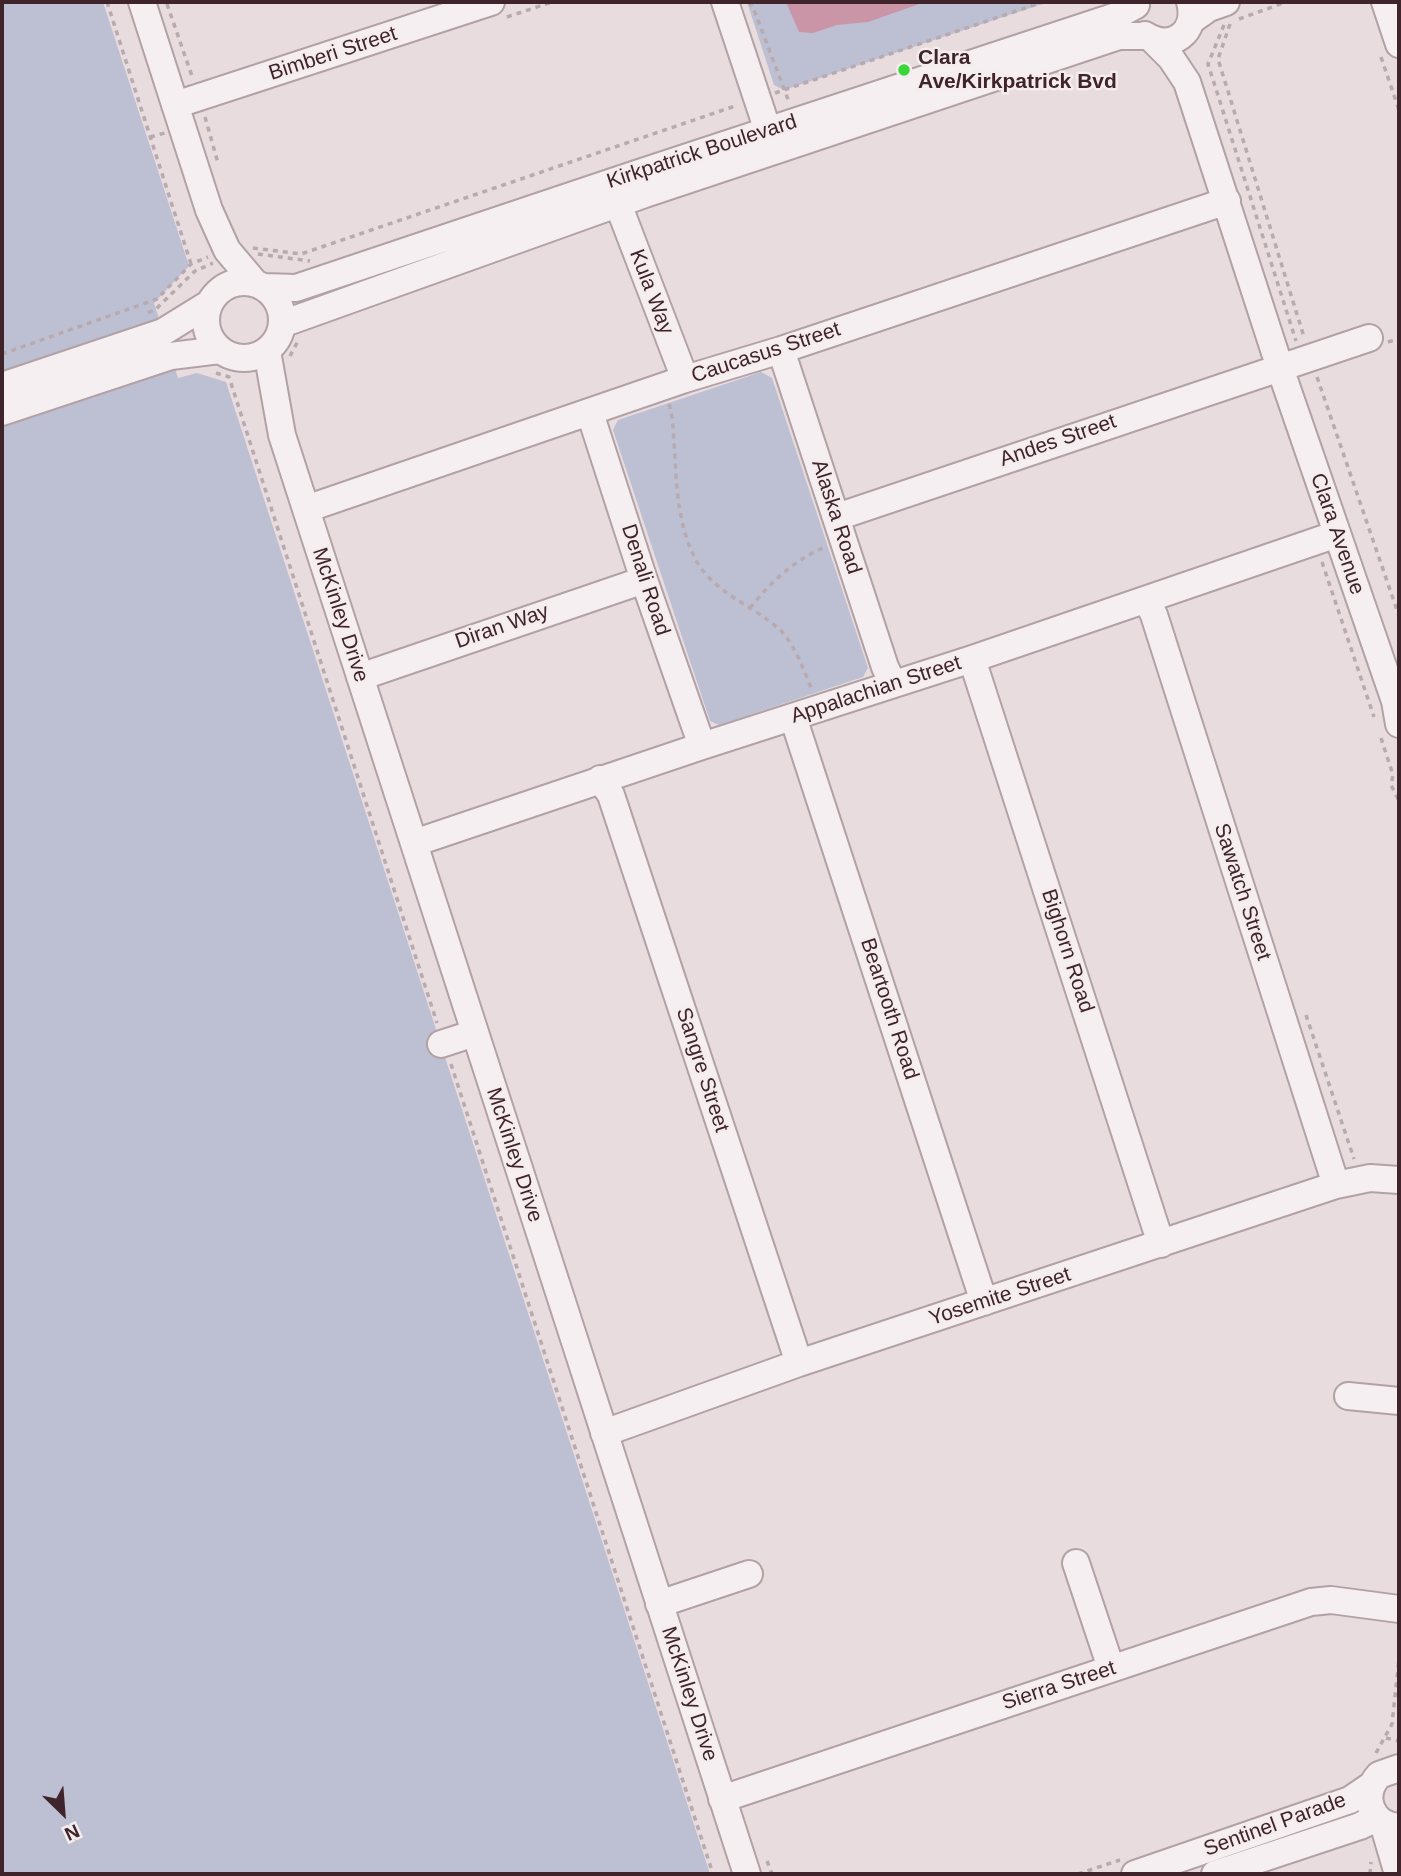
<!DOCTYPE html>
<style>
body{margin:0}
#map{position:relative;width:1401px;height:1876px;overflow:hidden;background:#e8dcdf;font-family:Helvetica,sans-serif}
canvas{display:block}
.frame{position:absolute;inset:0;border:4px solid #3f252b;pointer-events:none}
.north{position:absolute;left:28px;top:1778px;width:70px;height:70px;-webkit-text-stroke:5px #f5ecee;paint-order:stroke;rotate:155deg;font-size:19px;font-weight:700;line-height:28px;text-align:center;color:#3f252b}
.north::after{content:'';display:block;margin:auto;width:24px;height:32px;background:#3f252b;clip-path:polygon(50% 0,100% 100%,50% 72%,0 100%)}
</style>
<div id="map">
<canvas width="1401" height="1876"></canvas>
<div class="frame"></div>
<div class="north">N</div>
</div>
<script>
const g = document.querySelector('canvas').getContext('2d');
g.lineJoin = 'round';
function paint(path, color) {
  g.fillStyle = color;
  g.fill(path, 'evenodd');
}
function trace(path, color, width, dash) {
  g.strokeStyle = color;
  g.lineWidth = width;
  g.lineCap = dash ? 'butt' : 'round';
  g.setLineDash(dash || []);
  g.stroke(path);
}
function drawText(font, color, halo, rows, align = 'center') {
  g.font = font + ' Helvetica,sans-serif';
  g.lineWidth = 5;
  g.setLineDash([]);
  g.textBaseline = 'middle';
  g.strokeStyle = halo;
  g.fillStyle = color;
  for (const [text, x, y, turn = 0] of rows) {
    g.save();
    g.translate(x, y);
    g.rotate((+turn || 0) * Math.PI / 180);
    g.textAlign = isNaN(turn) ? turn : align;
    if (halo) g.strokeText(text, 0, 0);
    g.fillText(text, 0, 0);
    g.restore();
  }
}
const green = new Path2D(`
 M 2,2 L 103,2 L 189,266 L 154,303 L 178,378 L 197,373 L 226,382 L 710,1874 L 2,1874 Z
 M 747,2 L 1048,2 L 784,90 L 774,85 Z
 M 761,372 L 772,378 L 868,668 L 863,677 L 719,725 L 710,721 L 613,430 L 618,420 Z`);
const water = new Path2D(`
 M 786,2 L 925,2 L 868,22 L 837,25 L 813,33 L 799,32 Z`);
const path = new Path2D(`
 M 107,2 L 191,264
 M 749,2 L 753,7 L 789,102
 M 167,4 L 193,79
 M 507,17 L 552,2
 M 1239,19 L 1286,2
 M 1230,24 L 1218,59 L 1304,337
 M 1224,25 L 1208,64 L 1296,341
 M 1381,57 L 1399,110
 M 775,93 L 1043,2
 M 205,117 L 218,163
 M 150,137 L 165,133
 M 253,248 L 301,254 L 738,105
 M 258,254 L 310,261
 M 148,313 L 156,309 L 195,271 L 213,263
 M 1388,342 L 1399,339
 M 2,354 L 157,299 L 191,264 L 208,257
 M 290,356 L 298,341
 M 216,373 L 229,377 L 437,1023
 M 1317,377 L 1399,616
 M 669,404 L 672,417 C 677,464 673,518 696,560 C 714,593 752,605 779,629 C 795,644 804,671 812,690
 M 1322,562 L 1374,717
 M 750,608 C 771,582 793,561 823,548
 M 1381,738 L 1393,775 L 1391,785 L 1399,801
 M 1306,1015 L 1354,1159
 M 451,1064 L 713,1874
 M 1386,1738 L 1399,1741
 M 1376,1753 L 1392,1724 L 1399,1659
 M 767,1861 L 772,1874
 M 1078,1874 L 1120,1860
 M 1370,1874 L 1371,1862`);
const minor = new Path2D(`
 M 142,2 L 209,210 L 227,250 L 254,282
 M 725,2 L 773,146
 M 1385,2 L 1399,44
 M 1192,20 L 1209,8 L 1226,2
 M 1145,35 C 1172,52 1198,32 1190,2
 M 1154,41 L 1171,58 L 1187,82 L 1280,368 L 1395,701 L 1399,724
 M 175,105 L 491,2
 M 618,204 L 685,379
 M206 320a38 38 0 1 1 76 0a38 38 0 1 1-76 0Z
 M 265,287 L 296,288 L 639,173 L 1116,16 L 1136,5
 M 282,324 L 645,194 L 1119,36 L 1146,36
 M 781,350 L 885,667 L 893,684
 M 267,351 L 282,435 L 747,1874
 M 2,386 L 163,332 L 210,303
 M 2,412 L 171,356 L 220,350
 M 590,413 L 644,580 L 702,746
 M 306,509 L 685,379 L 781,350 L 1227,201
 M 837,517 L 1369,338
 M 1147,600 L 1154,615 L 1336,1185
 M 972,659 L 1161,1244
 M 360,677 L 644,580
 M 793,717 L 984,1302
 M 600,779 L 611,795 L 799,1363
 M 414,843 L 702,746 L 972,659 L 1337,534
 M 441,1044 L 475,1033
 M 1348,1396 L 1399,1401
 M 604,1433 L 799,1363 L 1336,1185 L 1370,1178 L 1399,1180
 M 1076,1563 L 1111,1668
 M 659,1604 L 749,1574
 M 1399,1768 L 1379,1775 C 1360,1796 1371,1825 1399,1827
 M 722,1799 L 1311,1602 L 1331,1600 L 1399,1609
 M 1383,1823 L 1398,1874
 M 1135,1874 L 1350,1800 L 1372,1785
 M 1215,1874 L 1360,1826 L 1376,1818`);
const markers = [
 [904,70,7,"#38d638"]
];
const streetNames = [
 ["Bimberi Street",333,54,-18],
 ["Kirkpatrick Boulevard",702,152,-18],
 ["Kula Way",651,292,69],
 ["Caucasus Street",766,353,-18],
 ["Andes Street",1058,441,-19],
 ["Alaska Road",836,517,72],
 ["Clara Avenue",1337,534,71],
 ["Denali Road",645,580,72],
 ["McKinley Drive",340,615,72],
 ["Diran Way",502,627,-19],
 ["Appalachian Street",876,690,-18],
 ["Sawatch Street",1242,892,72],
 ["Bighorn Road",1067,951,72],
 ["Beartooth Road",889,1009,72],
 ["Sangre Street",702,1070,72],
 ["McKinley Drive",514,1155,72],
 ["Yosemite Street",1000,1297,-18],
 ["Sierra Street",1059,1686,-18],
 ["McKinley Drive",689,1694,72],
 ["Sentinel Parade",1275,1825,-20]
];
const poiNames = [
 ["Clara",918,58],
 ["Ave/Kirkpatrick Bvd",918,82]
];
paint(green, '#bdbfd2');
paint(water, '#ca95a6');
trace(minor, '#b2a1a5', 30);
trace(path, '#b8aaae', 3.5, [5, 5]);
trace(minor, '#f6eff1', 26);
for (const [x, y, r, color] of markers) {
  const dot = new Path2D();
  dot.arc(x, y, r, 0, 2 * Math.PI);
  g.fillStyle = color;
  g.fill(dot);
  trace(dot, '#f5ecee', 2.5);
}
drawText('21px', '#3f252b', '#f5ecee', streetNames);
drawText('bold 21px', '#3f252b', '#f5ecee', poiNames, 'left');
</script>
